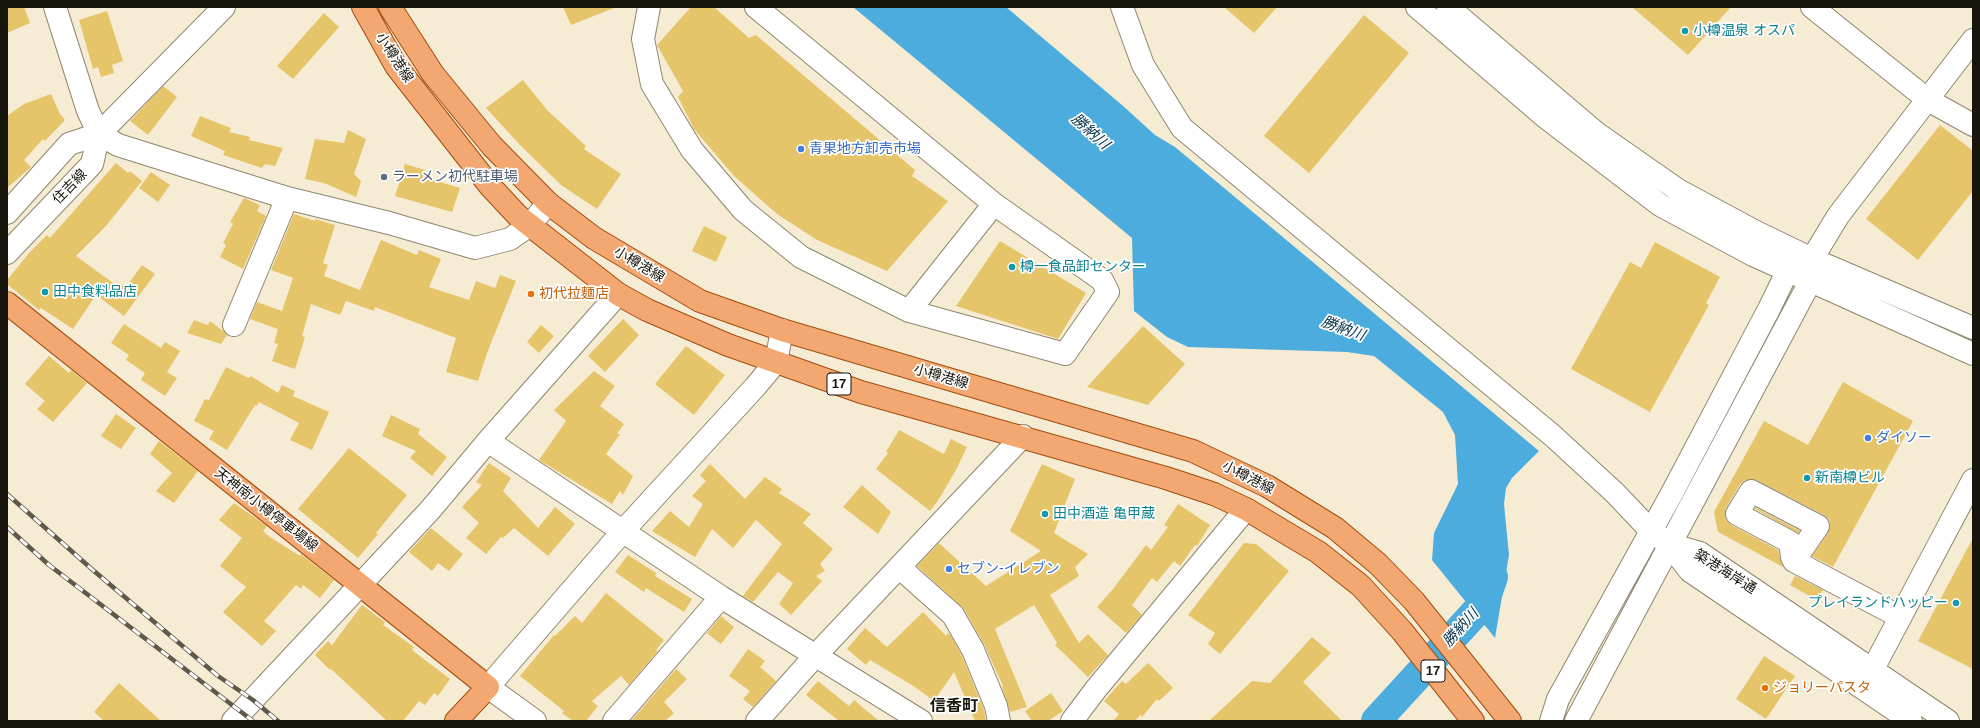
<!DOCTYPE html>
<meta charset="utf-8">
<style>
body{margin:0}
#map{position:relative;width:1980px;height:728px;overflow:hidden;background:#f6ecd3;font-family:Helvetica,sans-serif}
canvas{display:block}
.frame{position:absolute;inset:0;border:8px solid #18150c;pointer-events:none}
</style>
<div id="map">
<canvas width="1980" height="728"></canvas>
<div class="frame"></div>
</div>
<script>
const g = document.querySelector('canvas').getContext('2d');
g.lineJoin = 'round';
function paint(path, color) {
  g.fillStyle = color;
  g.fill(path, 'evenodd');
}
function trace(path, color, width, dash) {
  g.strokeStyle = color;
  g.lineWidth = width;
  g.lineCap = dash ? 'butt' : 'round';
  g.setLineDash(dash || []);
  g.stroke(path);
}
function drawText(font, color, halo, rows, align = 'center') {
  g.font = font + ' Helvetica,"Noto Sans JP",sans-serif';
  g.lineWidth = 3.5;
  g.setLineDash([]);
  g.textBaseline = 'middle';
  g.strokeStyle = halo;
  g.fillStyle = color;
  for (const [text, x, y, turn = 0] of rows) {
    g.save();
    g.translate(x, y);
    g.rotate((+turn || 0) * Math.PI / 180);
    g.textAlign = isNaN(turn) ? turn : align;
    if (halo) g.strokeText(text, 0, 0);
    g.fillText(text, 0, 0);
    g.restore();
  }
}
const water = new Path2D(`
 M 853,7 L 1006,7 L 1122,105 L 1155,135 L 1175,147 L 1539,451 L 1512,478 L 1506,488 L 1504,504 L 1509,555 L 1495,638 L 1432,560 L 1434,533 L 1458,484 L 1455,435 L 1443,412 L 1374,356 L 1347,352 L 1188,347 L 1167,337 L 1134,311 L 1132,238 Z`);
const river = new Path2D(`
 M 1376,721 L 1484,603 L 1493,577`);
const building = new Path2D(`
 M 7,7 L 24,7 L 30,23 L 7,33 Z
 M 563,7 L 614,7 L 614,8 L 571,25 Z
 M 691,7 L 714,7 L 749,38 L 756,35 L 915,170 L 912,176 L 948,201 L 887,271 L 817,240 L 777,214 L 734,176 L 694,129 L 678,97 L 683,91 L 657,45 Z
 M 1224,7 L 1277,7 L 1254,33 Z
 M 1632,7 L 1731,7 L 1688,55 Z
 M 107,11 L 123,61 L 112,65 L 114,73 L 101,77 L 98,67 L 93,69 L 79,20 Z
 M 324,13 L 339,27 L 293,79 L 277,66 Z
 M 1364,15 L 1409,53 L 1309,173 L 1264,136 Z
 M 523,80 L 547,110 L 586,146 L 584,149 L 621,174 L 597,209 L 561,185 L 520,145 L 486,108 Z
 M 163,86 L 177,97 L 148,135 L 130,121 Z
 M 51,94 L 60,114 L 65,120 L 45,141 L 43,139 L 24,160 L 31,167 L 7,188 L 7,116 L 24,104 Z
 M 200,116 L 231,128 L 229,132 L 250,137 L 249,140 L 283,148 L 275,166 L 265,164 L 262,168 L 223,155 L 225,151 L 191,136 Z
 M 1940,125 L 1973,151 L 1973,191 L 1918,260 L 1866,219 Z
 M 348,130 L 366,139 L 354,174 L 361,181 L 356,197 L 324,183 L 305,179 L 315,139 L 344,143 Z
 M 116,163 L 128,173 L 130,171 L 142,181 L 106,226 L 76,256 L 116,285 L 118,282 L 126,287 L 142,265 L 155,274 L 124,316 L 96,295 L 73,329 L 41,308 L 39,310 L 7,284 L 7,280 L 30,252 L 47,235 L 50,238 Z
 M 405,164 L 425,170 L 423,177 L 460,188 L 452,212 L 395,196 Z
 M 151,172 L 170,185 L 158,202 L 139,188 Z
 M 244,198 L 260,205 L 257,211 L 266,216 L 243,269 L 220,257 L 226,245 L 223,243 L 233,224 L 230,222 Z
 M 294,214 L 315,221 L 315,219 L 335,225 L 323,263 L 328,265 L 324,276 L 360,290 L 381,240 L 417,255 L 419,250 L 441,259 L 429,287 L 469,300 L 476,281 L 495,288 L 500,275 L 516,281 L 487,353 L 478,381 L 446,372 L 456,338 L 375,307 L 374,311 L 346,301 L 340,315 L 311,304 L 302,336 L 305,337 L 295,369 L 272,361 L 278,344 L 274,343 L 278,329 L 250,319 L 257,302 L 282,311 L 293,278 L 271,270 Z
 M 704,226 L 727,237 L 716,262 L 692,251 Z
 M 1000,241 L 1086,293 L 1058,339 L 956,306 Z
 M 1655,242 L 1720,277 L 1706,303 L 1709,305 L 1650,412 L 1571,369 L 1630,262 L 1641,268 Z
 M 623,319 L 639,335 L 605,372 L 588,356 Z
 M 194,320 L 208,325 L 210,321 L 223,331 L 227,335 L 221,344 L 187,333 Z
 M 124,324 L 161,348 L 165,342 L 180,351 L 167,372 L 177,378 L 165,396 L 141,380 L 145,373 L 126,360 L 129,355 L 111,343 Z
 M 541,325 L 554,336 L 539,353 L 527,342 Z
 M 1143,326 L 1185,364 L 1148,405 L 1087,387 Z
 M 686,346 L 725,375 L 694,415 L 655,384 Z
 M 49,356 L 69,373 L 71,370 L 87,383 L 53,422 L 37,409 L 45,401 L 25,384 Z
 M 226,367 L 249,378 L 251,376 L 278,393 L 282,385 L 295,391 L 293,396 L 329,412 L 312,450 L 290,440 L 299,423 L 259,402 L 257,406 L 255,405 L 227,450 L 209,439 L 214,431 L 194,421 L 205,399 L 209,400 Z
 M 594,371 L 615,386 L 600,406 L 624,424 L 617,434 L 620,434 L 606,454 L 633,476 L 623,495 L 620,491 L 612,504 L 539,460 L 566,421 L 554,410 Z
 M 1843,382 L 1913,421 L 1833,567 L 1812,556 L 1828,533 L 1830,526 L 1829,519 L 1824,515 L 1756,480 L 1745,480 L 1740,484 L 1726,508 L 1725,514 L 1726,520 L 1731,525 L 1778,550 L 1783,567 L 1718,532 L 1714,512 L 1764,421 L 1808,445 Z
 M 116,414 L 136,428 L 121,449 L 101,436 Z
 M 391,415 L 420,429 L 418,434 L 447,457 L 432,476 L 410,458 L 416,451 L 382,436 Z
 M 899,430 L 944,454 L 951,439 L 967,447 L 956,470 L 939,499 L 930,511 L 876,469 L 888,453 L 886,452 Z
 M 159,441 L 198,471 L 174,503 L 156,491 L 172,473 L 150,454 Z
 M 349,448 L 407,495 L 376,533 L 378,534 L 358,558 L 298,509 Z
 M 489,463 L 511,478 L 503,491 L 538,528 L 555,507 L 575,524 L 548,556 L 514,528 L 503,538 L 501,537 L 486,554 L 466,538 L 479,523 L 462,507 L 482,485 L 476,482 Z
 M 710,464 L 745,499 L 765,477 L 782,489 L 779,493 L 811,514 L 803,523 L 833,549 L 820,564 L 825,571 L 816,576 L 822,581 L 791,615 L 779,604 L 793,583 L 778,572 L 753,602 L 743,596 L 782,544 L 756,520 L 733,548 L 712,529 L 695,557 L 652,531 L 670,511 L 689,527 L 703,504 L 692,496 L 706,481 L 700,475 Z
 M 1042,464 L 1075,479 L 1054,533 L 1088,554 L 1075,567 L 1079,576 L 1050,595 L 1079,643 L 1088,634 L 1108,655 L 1088,677 L 1055,645 L 1057,643 L 1034,605 L 995,629 L 1027,707 L 1010,712 L 1002,687 L 1003,686 L 984,644 L 964,609 L 917,566 L 939,543 L 986,586 L 1041,551 L 1010,531 Z
 M 862,485 L 891,512 L 878,534 L 843,507 Z
 M 234,503 L 267,526 L 263,531 L 270,537 L 300,556 L 301,554 L 334,580 L 320,598 L 303,585 L 301,589 L 296,585 L 264,621 L 276,631 L 262,646 L 223,612 L 246,587 L 220,566 L 242,538 L 219,520 Z
 M 1178,504 L 1210,525 L 1197,546 L 1195,545 L 1180,566 L 1174,561 L 1157,582 L 1152,578 L 1132,605 L 1142,615 L 1126,633 L 1097,607 L 1113,589 L 1146,545 L 1151,550 L 1168,527 L 1164,525 Z
 M 1756,508 L 1800,531 L 1798,533 L 1755,509 Z
 M 431,528 L 463,554 L 449,571 L 438,563 L 432,571 L 409,552 Z
 M 1973,538 L 1973,669 L 1918,641 Z
 M 1244,543 L 1256,544 L 1289,571 L 1220,654 L 1208,644 L 1215,633 L 1188,615 Z
 M 628,555 L 656,573 L 655,576 L 692,599 L 684,612 L 646,588 L 644,592 L 615,572 Z
 M 1795,576 L 1823,590 L 1817,600 L 1790,585 Z
 M 606,593 L 664,640 L 656,650 L 658,651 L 629,685 L 621,676 L 592,701 L 598,706 L 586,721 L 573,721 L 562,713 L 564,711 L 520,676 L 554,635 L 555,636 L 575,616 L 582,623 Z
 M 362,605 L 385,622 L 383,625 L 414,647 L 412,650 L 450,679 L 438,696 L 434,693 L 425,705 L 419,701 L 403,721 L 387,721 L 331,669 L 330,670 L 315,655 L 328,641 L 332,645 Z
 M 923,612 L 946,636 L 948,633 L 951,636 L 962,656 L 984,710 L 986,721 L 975,721 L 954,672 L 934,701 L 915,687 L 870,660 L 866,665 L 847,649 L 865,628 L 887,647 Z
 M 721,616 L 734,627 L 721,644 L 707,633 Z
 M 1312,637 L 1331,653 L 1303,682 L 1342,721 L 1209,721 L 1252,681 L 1270,683 Z
 M 748,649 L 765,661 L 760,667 L 776,681 L 753,707 L 743,699 L 750,691 L 729,676 Z
 M 1764,656 L 1795,676 L 1766,719 L 1736,699 Z
 M 1148,663 L 1173,688 L 1159,701 L 1157,699 L 1142,717 L 1140,715 L 1135,721 L 1113,721 L 1119,714 L 1104,701 L 1122,681 L 1126,684 Z
 M 676,669 L 687,679 L 664,702 L 674,713 L 665,721 L 631,721 Z
 M 818,681 L 849,706 L 854,700 L 879,721 L 839,721 L 806,695 Z
 M 119,683 L 161,721 L 104,721 L 94,712 Z
 M 1051,693 L 1063,711 L 1048,721 L 1032,721 L 1025,711 Z`);
const minor = new Path2D(`
 M 55,7 L 88,111 L 99,134 L 118,145 L 287,198 L 389,223 L 475,248 L 510,239 L 530,225 L 548,203
 M 649,7 L 643,39 L 652,84 L 692,150 L 743,210 L 801,257 L 909,311 L 1065,354 L 1108,292 L 1102,280 L 994,204
 M 756,7 L 994,204 L 909,311
 M 1122,7 L 1143,65 L 1182,128 L 1553,436 L 1615,493 L 1651,531 L 1669,544 L 1690,571 L 1911,721
 M 1417,7 L 1544,116 L 1660,205 L 1753,255 L 1973,354
 M 1448,7 L 1595,132 L 1678,190 L 1756,232 L 1812,259 L 1973,328
 M 1812,7 L 1928,100 L 1973,125
 M 7,213 L 69,144 L 99,134 L 224,7
 M 7,253 L 92,164 L 99,134
 M 234,325 L 287,198
 M 488,441 L 721,597 L 921,721
 M 1669,544 L 1700,553 L 1948,721
 M 1794,561 L 1818,526 L 1751,491 L 1737,514 L 1790,542 L 1792,557 L 1794,561 L 1900,617
 M 899,567 L 953,615 L 973,650 L 996,706 L 999,721
 M 1866,682 L 1973,480
 M 233,721 L 431,509 L 488,441 L 618,294
 M 535,721 L 488,687 L 623,531 L 755,387 L 776,362 L 782,330
 M 614,721 L 721,597
 M 757,721 L 815,656 L 1023,436
 M 1072,721 L 1096,689 L 1246,509
 M 1551,721 L 1558,699 L 1671,495 L 1769,309 L 1788,270 L 1801,264
 M 1576,721 L 1811,280 L 1812,259 L 1838,216 L 1973,40`);
const major = new Path2D(`
 M 363,7 L 396,66 L 490,186 L 518,216 L 618,294 L 647,310 L 728,345 L 861,392 L 1166,478 L 1214,494 L 1246,509 L 1318,552 L 1361,586 L 1402,631 L 1473,721
 M 390,7 L 433,74 L 492,146 L 548,203 L 594,238 L 700,301 L 782,330 L 1193,451 L 1267,486 L 1335,528 L 1378,564 L 1414,601 L 1510,721
 M 7,303 L 488,687 L 456,721`);
const rail = new Path2D(`
 M 7,494 L 94,571 L 218,676 L 253,700 L 278,721
 M 7,527 L 49,565 L 253,721`);
const markers = [
 [1685,31,4,"#0f9aa8"],
 [801,149,4,"#3f7fe0"],
 [384,177,4,"#5c6f8a"],
 [1012,267,4,"#0f9aa8"],
 [45,292,4,"#0f9aa8"],
 [531,294,4,"#e8710a"],
 [1868,438,4,"#3f7fe0"],
 [1807,478,4,"#0f9aa8"],
 [1045,514,4,"#0f9aa8"],
 [949,569,4,"#3f7fe0"],
 [1956,603,4,"#0f9aa8"],
 [1765,688,4,"#e8710a"]
];
const shields = [
 [839,384,24],
 [1433,671,24]
];
const shieldNames = [
 ["17",839,384],
 ["17",1433,671]
];
const cultureNames = [
 ["小樽温泉 オスパ",1693,31],
 ["樽一食品卸センター",1020,267],
 ["田中食料品店",53,292],
 ["新南樽ビル",1815,478],
 ["田中酒造 亀甲蔵",1053,514],
 ["プレイランドハッピー",1948,603,"right"]
];
const streetNames = [
 ["小樽港線",394,58,57],
 ["住吉線",70,187,-46],
 ["小樽港線",639,265,31],
 ["小樽港線",941,377,16],
 ["小樽港線",1248,478,27],
 ["天神南小樽停車場線",266,510,38],
 ["築港海岸通",1725,572,32]
];
const shopNames = [
 ["青果地方卸売市場",809,149],
 ["ダイソー",1876,438],
 ["セブン-イレブン",957,569]
];
const serviceNames = [
 ["ラーメン初代駐車場",392,177]
];
const foodNames = [
 ["初代拉麵店",539,294],
 ["ジョリーパスタ",1773,688]
];
const waterNames = [
 ["勝納川",1090,132,42],
 ["勝納川",1343,329,20],
 ["勝納川",1461,628,-48]
];
const quarterNames = [
 ["信香町",954,707]
];
paint(water, '#4cacde');
trace(river, '#4cacde', 30);
paint(building, '#e6c46a');
trace(minor, '#8f866f', 24);
trace(major, '#a14e11', 24);
trace(minor, '#fff', 22);
trace(major, '#f3a771', 22);
trace(rail, '#5e594b', 4.5);
trace(rail, '#fff', 3, [9]);
for (const [x, y, r, color] of markers) {
  const dot = new Path2D();
  dot.arc(x, y, r, 0, 2 * Math.PI);
  g.fillStyle = color;
  g.fill(dot);
  trace(dot, '#fff', 1.5);
}
for (const [x, y, w] of shields) {
  const box = new Path2D();
  box.roundRect(x - w / 2, y - 11, w, 22, 3);
  g.fillStyle = '#fff';
  g.fill(box);
  trace(box, '#18150c', 1);
}
drawText('bold 13px', '#18150c', null, shieldNames);
drawText('14px', '#0d838f', '#fff', cultureNames, 'left');
drawText('14px', '#18150c', '#fff', streetNames);
drawText('14px', '#366cbe', '#fff', shopNames, 'left');
drawText('14px', '#4e5e75', '#fff', serviceNames, 'left');
drawText('14px', '#c56008', '#fff', foodNames, 'left');
drawText('italic 15px', '#093449', '#fff', waterNames);
drawText('bold 16px', '#18150c', '#fff', quarterNames);
</script>
